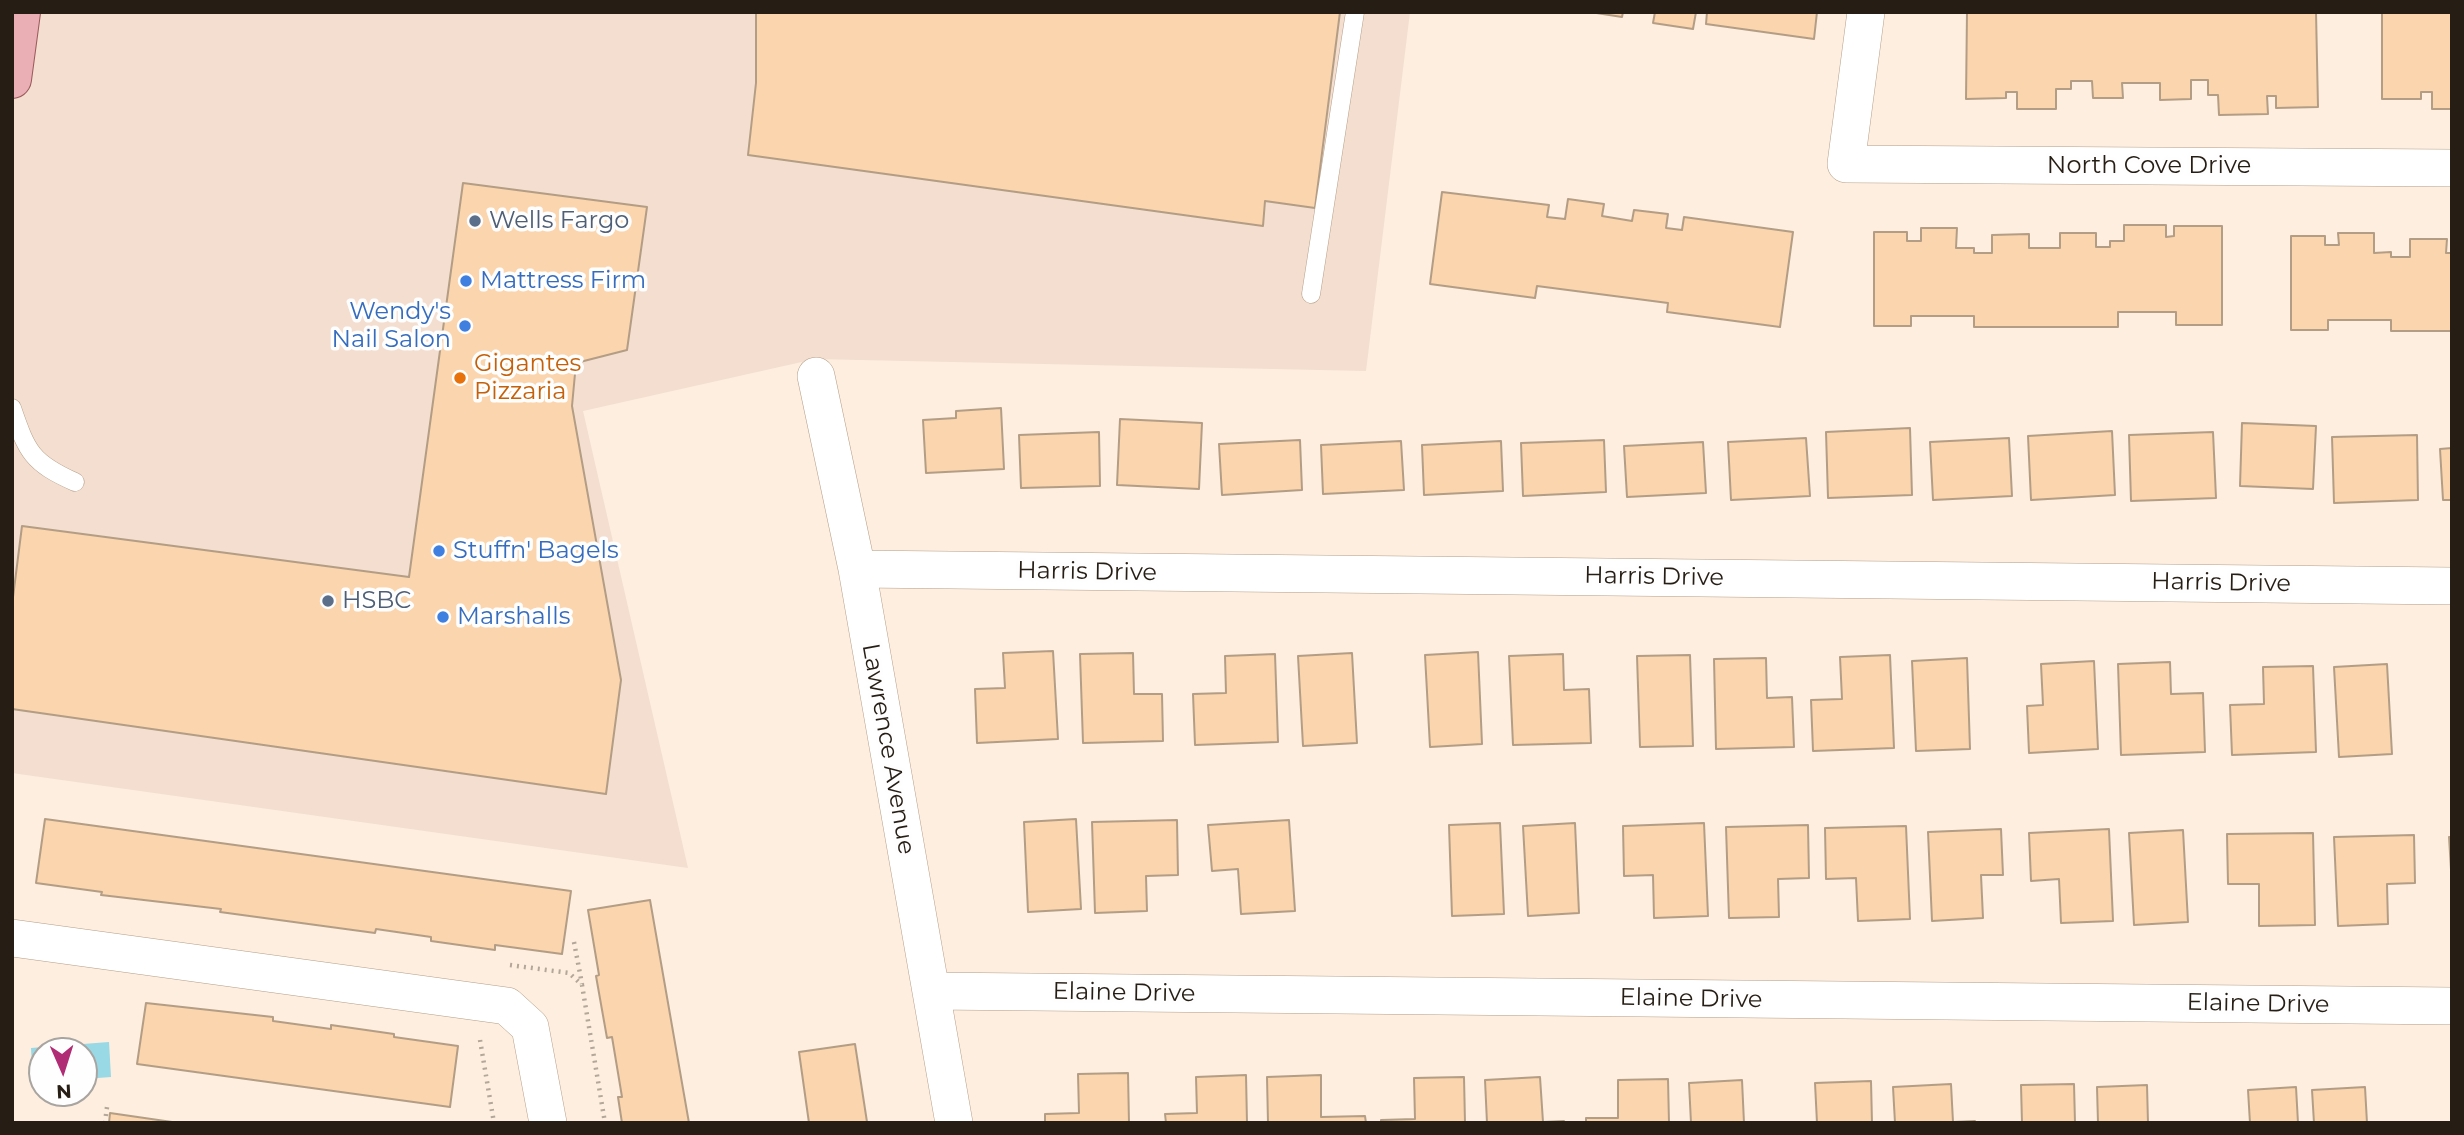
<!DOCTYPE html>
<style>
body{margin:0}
#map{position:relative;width:2464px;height:1135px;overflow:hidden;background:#fdeedf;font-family:Montserrat,sans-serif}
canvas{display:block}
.frame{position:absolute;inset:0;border:14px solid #261d14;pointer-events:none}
.north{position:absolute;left:28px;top:1037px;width:70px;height:70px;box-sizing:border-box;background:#fefefe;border:2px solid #a8a4a0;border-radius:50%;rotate:177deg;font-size:19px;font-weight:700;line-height:28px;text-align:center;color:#261d14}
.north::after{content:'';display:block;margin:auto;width:24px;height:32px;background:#b02c74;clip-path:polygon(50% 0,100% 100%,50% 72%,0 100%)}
</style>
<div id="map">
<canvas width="2464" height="1135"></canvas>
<div class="frame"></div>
<div class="north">N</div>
</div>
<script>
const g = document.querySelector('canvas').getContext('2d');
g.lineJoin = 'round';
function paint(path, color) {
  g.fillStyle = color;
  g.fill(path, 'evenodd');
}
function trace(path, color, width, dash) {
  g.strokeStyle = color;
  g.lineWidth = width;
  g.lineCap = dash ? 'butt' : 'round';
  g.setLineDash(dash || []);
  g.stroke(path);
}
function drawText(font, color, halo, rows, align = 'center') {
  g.font = font + ' Montserrat,sans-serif';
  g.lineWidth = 7;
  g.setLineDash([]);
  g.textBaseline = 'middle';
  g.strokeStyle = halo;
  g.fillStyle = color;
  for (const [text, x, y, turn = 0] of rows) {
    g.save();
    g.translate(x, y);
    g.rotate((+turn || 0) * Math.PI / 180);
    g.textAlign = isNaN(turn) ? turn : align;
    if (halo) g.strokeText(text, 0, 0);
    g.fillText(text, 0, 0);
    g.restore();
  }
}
const commercial = new Path2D(`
 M 12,12 L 1410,12 L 1366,371 L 815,359 L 583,411 L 688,868 L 12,773 Z`);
const water = new Path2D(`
 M 109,1042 L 111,1077 L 84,1079 L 84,1051 L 42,1051 L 42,1082 L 33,1083 L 31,1048 Z`);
const building = new Path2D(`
 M 756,12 L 1340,12 L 1315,208 L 1265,201 L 1263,226 L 748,155 L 756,83 Z
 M 1590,12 L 1623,12 L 1622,17 Z
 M 1655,12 L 1696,12 L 1693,29 L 1653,23 Z
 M 1707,12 L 1817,12 L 1814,39 L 1706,24 Z
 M 1967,12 L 2316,12 L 2318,107 L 2276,108 L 2276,96 L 2267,96 L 2268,114 L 2219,115 L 2218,95 L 2208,95 L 2208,80 L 2191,80 L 2191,99 L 2160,100 L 2160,83 L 2122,83 L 2123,98 L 2093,98 L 2092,81 L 2071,81 L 2071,89 L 2056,89 L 2056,109 L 2017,109 L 2017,92 L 2006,92 L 2006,98 L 1966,99 Z
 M 2382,12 L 2452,13 L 2452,109 L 2432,109 L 2432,92 L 2421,92 L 2421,99 L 2382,99 Z
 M 463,183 L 647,207 L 627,350 L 576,363 L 572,406 L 621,680 L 606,794 L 12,709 L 12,605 L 22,526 L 409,577 Z
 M 1442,192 L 1549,205 L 1547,217 L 1565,219 L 1568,199 L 1604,204 L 1602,216 L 1632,221 L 1634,210 L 1668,214 L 1666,228 L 1682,230 L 1684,217 L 1793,232 L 1780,327 L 1667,312 L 1668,303 L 1537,286 L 1535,298 L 1430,284 Z
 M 2124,225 L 2166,225 L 2166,237 L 2174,236 L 2174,226 L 2222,226 L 2222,325 L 2176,325 L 2176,312 L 2118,312 L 2118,327 L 1974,327 L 1974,316 L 1911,316 L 1911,326 L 1874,326 L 1874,232 L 1907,232 L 1907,241 L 1921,241 L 1921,228 L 1957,228 L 1956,248 L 1974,248 L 1974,253 L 1992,253 L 1992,235 L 2029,234 L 2029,248 L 2060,248 L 2060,233 L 2096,233 L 2096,247 L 2110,247 L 2110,241 L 2124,241 Z
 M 2338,233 L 2374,233 L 2374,253 L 2391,252 L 2391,257 L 2410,257 L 2410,239 L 2447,239 L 2446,253 L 2452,253 L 2452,331 L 2391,331 L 2391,320 L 2328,320 L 2328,330 L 2291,330 L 2291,236 L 2325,236 L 2325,245 L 2339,245 Z
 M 1001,408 L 1004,469 L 926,473 L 923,420 L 956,418 L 956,411 Z
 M 1120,419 L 1202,423 L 1199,489 L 1117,485 Z
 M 2242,423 L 2316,426 L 2313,489 L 2240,486 Z
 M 1910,428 L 1912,495 L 1828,498 L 1826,432 Z
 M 2112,431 L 2115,495 L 2031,500 L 2028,436 Z
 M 1099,432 L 1100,486 L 1021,488 L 1019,435 Z
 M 2213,432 L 2216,498 L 2131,501 L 2129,435 Z
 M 2417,435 L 2418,500 L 2334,503 L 2332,437 Z
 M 1806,438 L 1810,496 L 1731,500 L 1728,442 Z
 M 2009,438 L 2012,496 L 1933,500 L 1930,442 Z
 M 1300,440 L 1302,490 L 1222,495 L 1219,444 Z
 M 1604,440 L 1606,492 L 1523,496 L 1521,443 Z
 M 1401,441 L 1404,490 L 1323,494 L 1321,445 Z
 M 1501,441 L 1503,491 L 1424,495 L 1422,445 Z
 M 1703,442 L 1706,493 L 1627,497 L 1624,446 Z
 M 2452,448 L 2452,500 L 2443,500 L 2440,449 Z
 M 1053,651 L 1058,739 L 977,743 L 975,689 L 1005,688 L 1003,653 Z
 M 1478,652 L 1482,744 L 1430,747 L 1425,655 Z
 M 1133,653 L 1134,694 L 1162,694 L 1163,741 L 1083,743 L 1080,654 Z
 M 1352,653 L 1357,743 L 1303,746 L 1298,656 Z
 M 1275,654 L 1278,742 L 1195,745 L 1193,694 L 1226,693 L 1225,656 Z
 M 1563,654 L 1564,690 L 1589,689 L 1591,743 L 1513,745 L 1509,656 Z
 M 1690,655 L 1693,746 L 1640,747 L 1637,656 Z
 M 1890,655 L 1894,748 L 1813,751 L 1811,700 L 1842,699 L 1840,657 Z
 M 1766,658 L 1767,698 L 1792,697 L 1794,747 L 1716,749 L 1714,659 Z
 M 1967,658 L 1970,749 L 1916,751 L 1912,661 Z
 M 2094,661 L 2098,749 L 2029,753 L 2027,706 L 2043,705 L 2041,664 Z
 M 2170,662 L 2171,694 L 2203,693 L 2205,752 L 2121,755 L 2118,664 Z
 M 2387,664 L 2392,754 L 2339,757 L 2334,667 Z
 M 2313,666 L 2316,752 L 2232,755 L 2230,705 L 2264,704 L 2263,667 Z
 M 45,819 L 571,891 L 562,954 L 495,945 L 495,950 L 431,941 L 431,937 L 376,929 L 375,933 L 220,912 L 221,909 L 101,895 L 102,892 L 36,883 Z
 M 1076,819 L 1081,909 L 1028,912 L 1024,822 Z
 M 1177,820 L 1178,875 L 1146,876 L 1147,911 L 1095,913 L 1092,822 Z
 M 1289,820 L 1295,911 L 1241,914 L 1238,869 L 1212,871 L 1208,825 Z
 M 1500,823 L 1504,914 L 1452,916 L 1449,825 Z
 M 1575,823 L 1579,913 L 1528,916 L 1523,826 Z
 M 1704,823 L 1708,916 L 1654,918 L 1653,875 L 1624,876 L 1623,826 Z
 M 1808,825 L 1809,878 L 1778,879 L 1779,917 L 1729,918 L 1726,827 Z
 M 1906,826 L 1910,919 L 1858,921 L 1856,878 L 1826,879 L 1825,828 Z
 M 2001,829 L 2003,875 L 1981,875 L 1983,918 L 1932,921 L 1928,832 Z
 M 2109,829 L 2113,921 L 2061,923 L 2059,879 L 2031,881 L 2029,833 Z
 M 2183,830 L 2188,922 L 2134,925 L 2129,833 Z
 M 2313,833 L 2315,925 L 2259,926 L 2259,884 L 2228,884 L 2227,834 Z
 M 2414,835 L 2415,883 L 2387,884 L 2388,924 L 2338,926 L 2334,837 Z
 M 2449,837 L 2452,837 L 2452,886 Z
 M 650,900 L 689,1123 L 622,1123 L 618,1097 L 622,1097 L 612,1037 L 607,1038 L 596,976 L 599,975 L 588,910 Z
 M 146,1003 L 273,1017 L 273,1021 L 331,1029 L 331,1025 L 394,1034 L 394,1037 L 458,1046 L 450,1107 L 137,1064 Z
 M 855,1044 L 867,1122 L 809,1123 L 799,1052 Z
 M 1128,1073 L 1129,1123 L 1045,1123 L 1045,1114 L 1079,1113 L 1078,1074 Z
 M 1246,1075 L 1247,1123 L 1166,1123 L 1165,1114 L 1197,1113 L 1196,1077 Z
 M 1321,1075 L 1321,1117 L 1365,1116 L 1366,1123 L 1268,1123 L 1267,1077 Z
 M 1464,1077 L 1465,1123 L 1381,1123 L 1381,1120 L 1415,1119 L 1414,1078 Z
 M 1540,1077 L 1543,1122 L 1564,1121 L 1564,1123 L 1487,1123 L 1485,1080 Z
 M 1668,1079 L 1669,1123 L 1586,1123 L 1586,1118 L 1618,1118 L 1618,1080 Z
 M 1742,1080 L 1744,1123 L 1691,1123 L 1689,1083 Z
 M 1871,1081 L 1872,1123 L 1817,1123 L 1815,1083 Z
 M 1951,1084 L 1953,1122 L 1975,1121 L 1976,1123 L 1895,1123 L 1893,1087 Z
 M 2074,1084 L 2075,1123 L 2022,1123 L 2021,1085 Z
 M 2147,1085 L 2148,1123 L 2098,1123 L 2097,1087 Z
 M 2296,1087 L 2298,1123 L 2250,1123 L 2248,1090 Z
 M 2365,1087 L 2367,1123 L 2314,1123 L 2312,1090 Z
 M 110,1113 L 179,1123 L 109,1123 Z`);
const path = new Path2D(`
 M 574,942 L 582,984
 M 510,965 L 569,973 L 582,985 L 605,1123
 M 480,1040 L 494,1123
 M 105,1123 L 107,1107`);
const lane = new Path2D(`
 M 1311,294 L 1355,12
 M 12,408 C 27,452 32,463 75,482`);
const street = new Path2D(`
 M 1866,12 L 1846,164 L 2452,168
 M 816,376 L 857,569 L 954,1123
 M 857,569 L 2452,586
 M 12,938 L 507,1006 L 530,1027 L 548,1123
 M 931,991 L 2452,1006`);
const primary = new Path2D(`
 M 12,79 L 21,12`);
const markers = [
 [475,221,7,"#5c6f8a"],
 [466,281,7,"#3f7fe0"],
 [465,326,7,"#3f7fe0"],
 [460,378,7,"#e8710a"],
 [439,551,7,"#3f7fe0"],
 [328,601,7,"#5c6f8a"],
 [443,617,7,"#3f7fe0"]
];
const streetNames = [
 ["North Cove Drive",2149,166],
 ["Harris Drive",1087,572,1],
 ["Harris Drive",1654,577,1],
 ["Harris Drive",2221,583,1],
 ["Lawrence Avenue",888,749,80],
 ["Elaine Drive",1124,993,1],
 ["Elaine Drive",1691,999,1],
 ["Elaine Drive",2258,1004,1]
];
const serviceNames = [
 ["Wells Fargo",489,221],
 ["HSBC",342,601]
];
const shopNames = [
 ["Mattress Firm",480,281],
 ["Wendy's",451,312,"right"],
 ["Nail Salon",451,340,"right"],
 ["Stuffn' Bagels",453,551],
 ["Marshalls",457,617]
];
const foodNames = [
 ["Gigantes",474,364],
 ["Pizzaria",474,392]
];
paint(commercial, '#f3ded0');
paint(water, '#98d9e5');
paint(building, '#fbd5ad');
trace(building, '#b49d85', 2);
trace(lane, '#b59e86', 19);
trace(street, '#b59e86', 38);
trace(primary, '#9b595c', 40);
trace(path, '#b4a79a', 4.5, [2, 5]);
trace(lane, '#fff', 18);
trace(street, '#fff', 37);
trace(primary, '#e9afb4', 38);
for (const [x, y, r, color] of markers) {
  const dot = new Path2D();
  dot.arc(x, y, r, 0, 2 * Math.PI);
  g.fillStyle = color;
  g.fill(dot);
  trace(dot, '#fefefe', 2.5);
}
drawText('24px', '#261d14', '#fefefe', streetNames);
drawText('24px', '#4e5e75', '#fefefe', serviceNames, 'left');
drawText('24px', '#366cbe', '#fefefe', shopNames, 'left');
drawText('24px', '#c56008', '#fefefe', foodNames, 'left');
</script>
